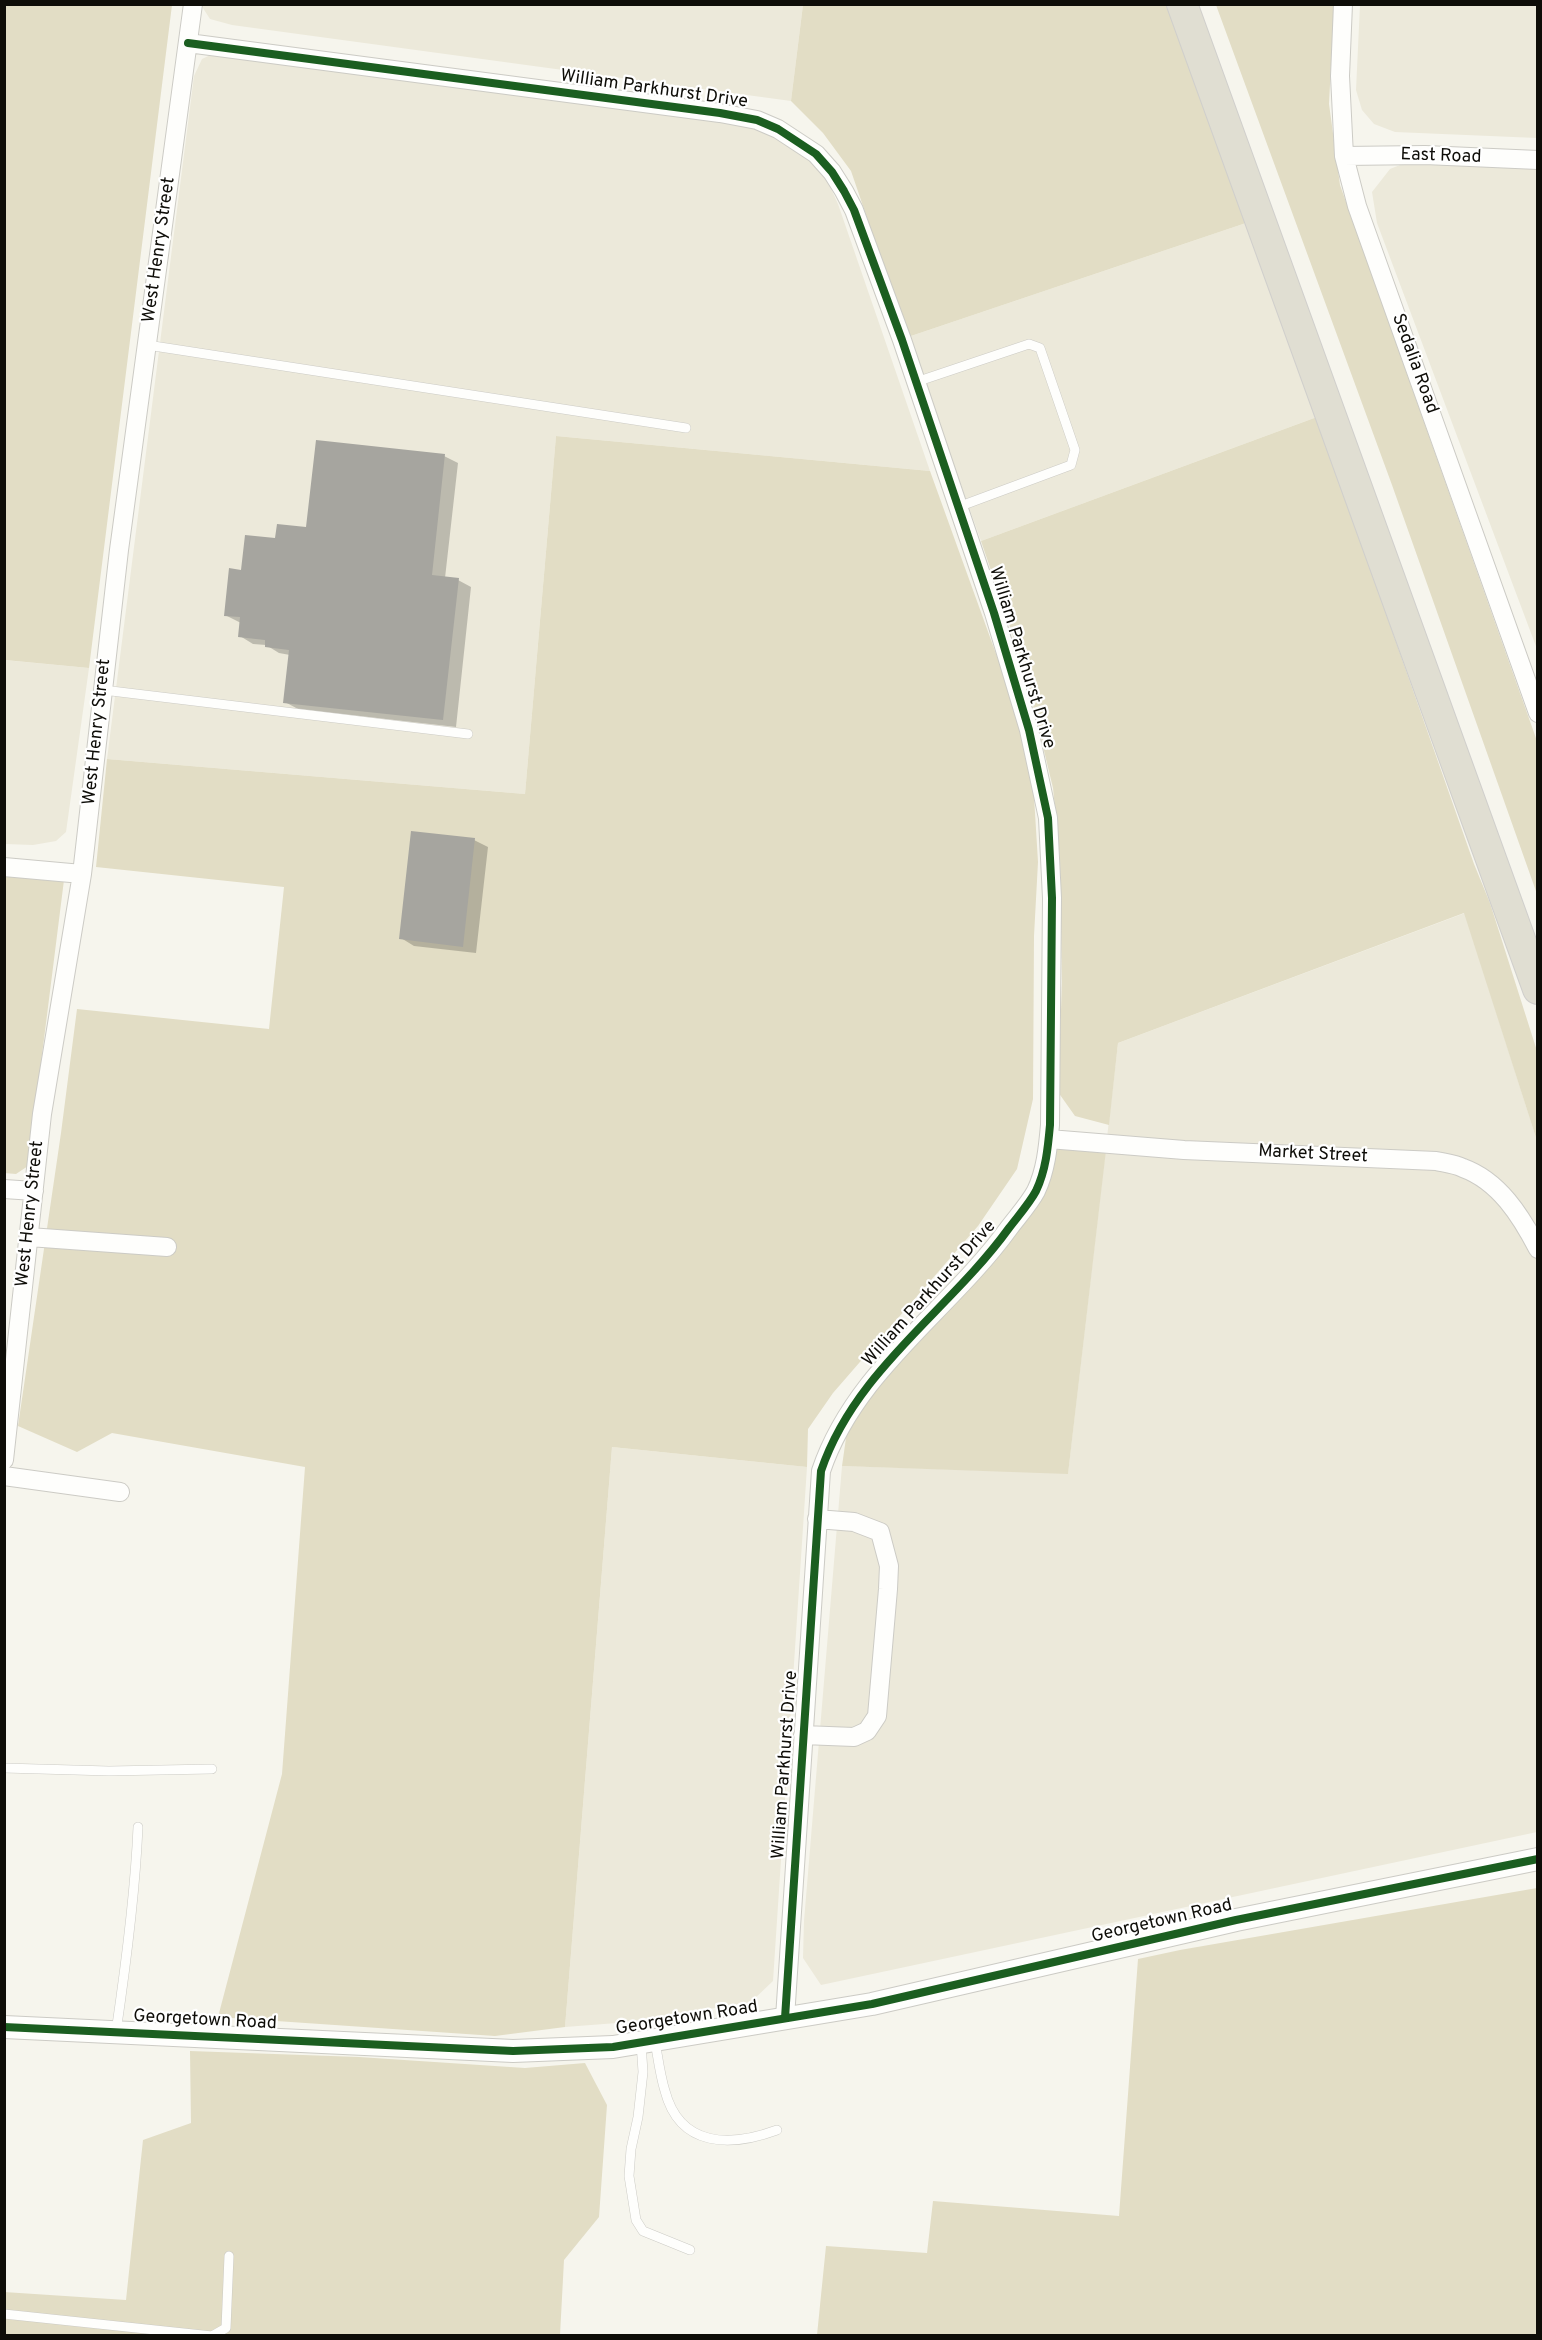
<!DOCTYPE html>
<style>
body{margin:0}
#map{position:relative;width:1542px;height:2340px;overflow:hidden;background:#f6f5ed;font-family:Overpass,sans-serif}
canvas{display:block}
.frame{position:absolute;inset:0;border:6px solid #0e0d08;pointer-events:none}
</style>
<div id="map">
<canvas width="1542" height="2340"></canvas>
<div class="frame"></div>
</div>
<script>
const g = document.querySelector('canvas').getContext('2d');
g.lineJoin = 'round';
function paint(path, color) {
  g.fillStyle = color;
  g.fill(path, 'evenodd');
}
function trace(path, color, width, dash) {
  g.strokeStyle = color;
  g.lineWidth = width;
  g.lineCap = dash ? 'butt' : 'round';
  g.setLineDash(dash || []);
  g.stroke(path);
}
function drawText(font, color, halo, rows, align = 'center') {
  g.font = font + ' Overpass,sans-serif';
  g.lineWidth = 4.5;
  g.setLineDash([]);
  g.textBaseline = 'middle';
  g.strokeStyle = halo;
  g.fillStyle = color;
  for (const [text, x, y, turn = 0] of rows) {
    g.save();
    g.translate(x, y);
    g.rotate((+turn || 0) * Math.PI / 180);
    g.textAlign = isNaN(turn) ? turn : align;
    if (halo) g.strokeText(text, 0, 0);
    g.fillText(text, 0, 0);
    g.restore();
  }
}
const built = new Path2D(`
 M 201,5 L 201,4 L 803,5 L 791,101 L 232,25 L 210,19 Z
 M 1360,5 L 1537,5 L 1537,138 L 1395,132 L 1374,124 L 1362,110 L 1356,90 Z
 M 221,50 L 747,122 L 819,162 L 838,204 L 930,471 L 556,436 L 525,794 L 107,759 L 194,76 L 202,59 Z
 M 1417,158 L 1537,165 L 1537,649 L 1377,223 L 1372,192 L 1390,169 Z
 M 1246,223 L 1317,417 L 981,541 L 908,337 Z
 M 4,660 L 89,668 L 66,832 L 56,841 L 33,845 L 5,844 Z
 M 1465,913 L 1537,1141 L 1537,1832 L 821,1985 L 803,1958 L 804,1921 L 842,1466 L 1068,1473 L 1118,1043 Z
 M 612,1447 L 807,1467 L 773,1981 L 751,2002 L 630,2022 L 565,2027 Z`);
const green = new Path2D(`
 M 4,5 L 172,5 L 89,668 L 5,660 Z
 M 803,5 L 1169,5 L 1246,223 L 908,337 L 851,171 L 823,133 L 791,101 Z
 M 1216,5 L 1334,5 L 1329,104 L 1340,185 L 1537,741 L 1537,894 L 1392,485 Z
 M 1317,417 L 1474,864 L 1490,903 L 1537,1051 L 1537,1141 L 1464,913 L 1118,1043 L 1109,1125 L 1075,1116 L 1058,1092 L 1062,982 L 1060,859 L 1053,788 L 1024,668 L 981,541 Z
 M 556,436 L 930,471 L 1008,687 L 1033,780 L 1038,862 L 1034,936 L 1033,1099 L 1017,1169 L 978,1226 L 833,1393 L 808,1429 L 807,1467 L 612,1447 L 565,2027 L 495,2036 L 218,2017 L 282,1774 L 305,1467 L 112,1433 L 77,1452 L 18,1426 L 61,1133 L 77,1009 L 269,1029 L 284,887 L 96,867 L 107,759 L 525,794 Z
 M 4,867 L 64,880 L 28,1166 L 16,1174 L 4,1173 Z
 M 1074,1142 L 1107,1142 L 1068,1474 L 842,1466 L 847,1431 L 868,1390 L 988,1265 L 1049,1154 Z
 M 1537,1888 L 1537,2335 L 817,2335 L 826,2246 L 927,2253 L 933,2201 L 1119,2216 L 1138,1959 L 1180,1950 Z
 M 190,2051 L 359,2057 L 525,2068 L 585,2063 L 607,2105 L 599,2217 L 564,2260 L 560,2335 L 5,2335 L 4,2292 L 126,2300 L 143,2140 L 191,2123 Z`);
const shadow = new Path2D(`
 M 444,456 L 458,463 L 445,578 L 458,580 L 471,587 L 456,727 L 298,709 L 285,702 L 290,655 L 279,653 L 266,645 L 253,644 L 240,636 L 241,623 L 225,615 L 242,572 L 277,540 L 307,529 Z
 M 474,840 L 488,847 L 476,953 L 414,946 L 401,938 Z`);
const building = new Path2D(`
 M 316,440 L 445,454 L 432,575 L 459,578 L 443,720 L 283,703 L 289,650 L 265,647 L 265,640 L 238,637 L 240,617 L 224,616 L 229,568 L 241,570 L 245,535 L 275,538 L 277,524 L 306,527 Z
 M 411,831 L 475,838 L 463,947 L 399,939 Z`);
const service = new Path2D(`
 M 147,345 L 686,428
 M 916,382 L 1029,344 L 1040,348 L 1075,450 L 1071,465 L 958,507
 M 103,690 L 468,734
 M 4,1768 L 109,1771 L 212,1769
 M 116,2032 C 126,1964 135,1896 138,1827
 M 655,2041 C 658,2058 660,2075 665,2091 C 680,2148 731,2147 777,2130
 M 641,2043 L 643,2072 L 638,2117 L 631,2149 L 629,2176 L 636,2220 L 643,2231 L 690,2250
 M 4,2314 L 212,2336
 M 212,2336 L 226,2328 L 229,2256`);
const minor = new Path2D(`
 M 1343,4 L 1340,76 L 1344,156 L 1357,206 L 1538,713
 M 188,43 L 720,113 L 757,120 L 778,129 L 816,154 L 832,172 L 844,191 L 854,210 L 902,340 L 994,613 L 1029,730 L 1048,818 L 1052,898 L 1050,1125 C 1048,1147 1046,1170 1036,1191 C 1029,1204 1018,1216 1009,1228 C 949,1311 855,1370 821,1471 L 785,2018
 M 1344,156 L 1425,155 L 1538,160
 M 4,867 L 82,874
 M 1049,1139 L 1184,1150 L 1436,1161 C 1445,1163 1455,1164 1463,1168 C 1499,1181 1521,1216 1538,1249
 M 4,1189 L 34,1191
 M 29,1237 L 167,1247
 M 4,1460 L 42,1114 L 82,874 L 119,550 L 193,4
 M 4,1476 L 120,1492
 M 803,1735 L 854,1737 L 867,1731 L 877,1716 L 888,1589 L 889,1566 L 880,1532 L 854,1522 L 817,1519`);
const tertiary = new Path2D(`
 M 4,2027 L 513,2051 L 613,2047 L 872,2004 L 1236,1920 L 1538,1859`);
const trunk = new Path2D(`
 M 1182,4 L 1538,989`);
const cycleway = new Path2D(`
 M 188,43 L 720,113 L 757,120 L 778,129 L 816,154 L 832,172 L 844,191 L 854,210 L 902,340 L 994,613 L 1029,730 L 1048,818 L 1052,898 L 1050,1125 C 1048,1147 1046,1170 1036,1191 C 1029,1204 1018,1216 1009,1228 C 949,1311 855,1370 821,1471 L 785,2018
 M 4,2027 L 513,2051 L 613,2047 L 872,2004 L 1236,1920 L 1538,1859`);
const streetNames = [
 ["William Parkhurst Drive",654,90,8],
 ["East Road",1441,157,2],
 ["West Henry Street",160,250,-82],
 ["Sedalia Road",1414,364,70],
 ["William Parkhurst Drive",1021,658,73],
 ["West Henry Street",98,732,-84],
 ["Market Street",1313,1155,3],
 ["West Henry Street",31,1214,-84],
 ["William Parkhurst Drive",930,1294,-48],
 ["William Parkhurst Drive",786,1765,-86],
 ["Georgetown Road",1162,1922,-13],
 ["Georgetown Road",687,2019,-9],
 ["Georgetown Road",205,2021,3]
];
paint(built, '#ece9da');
paint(green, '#e2ddc5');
paint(shadow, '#0003');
paint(building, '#a6a59f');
trace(service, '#cccbc5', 10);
trace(minor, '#cccbc5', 20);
trace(tertiary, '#cccbc5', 24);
trace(trunk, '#d0cfcc', 32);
trace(service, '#fefefc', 9);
trace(minor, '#fefefc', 18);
trace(tertiary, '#fefefc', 22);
trace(trunk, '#e0ded2', 30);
trace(cycleway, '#1b5e20', 8);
drawText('18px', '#0e0d08', '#fff', streetNames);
</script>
